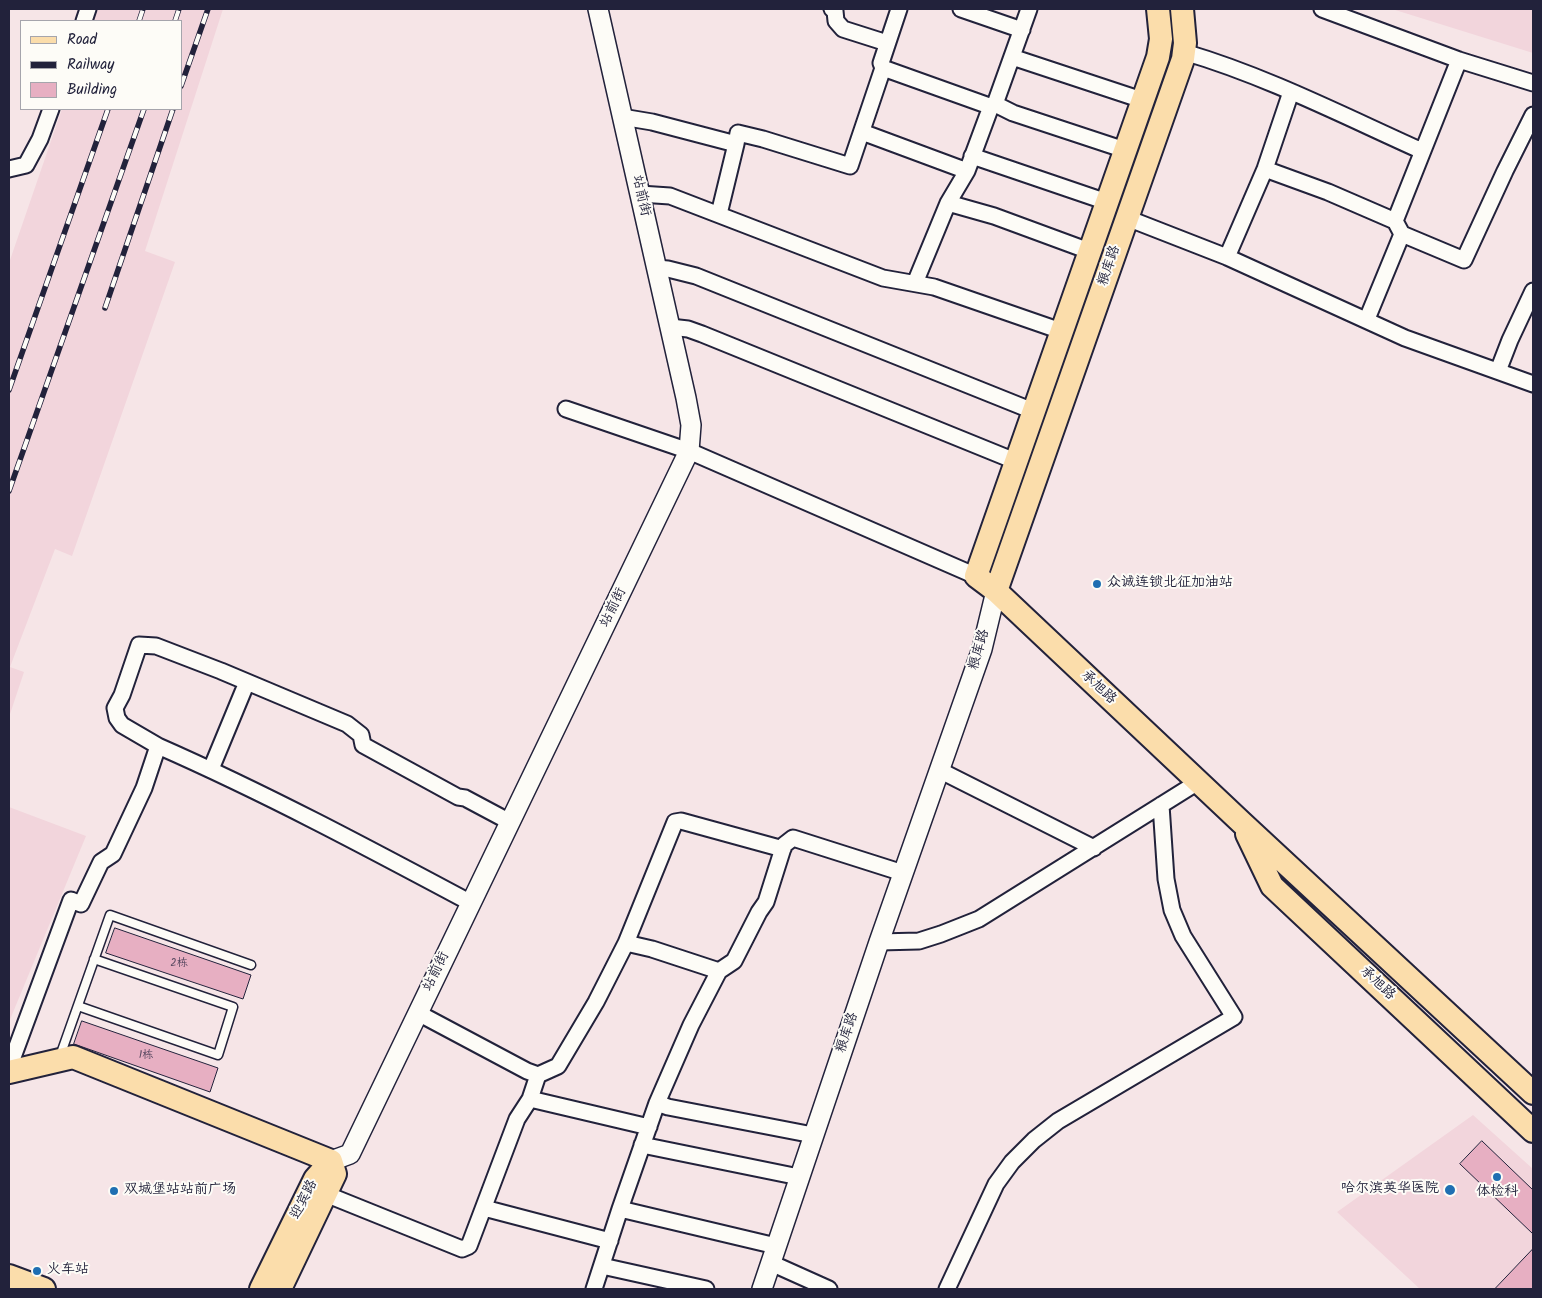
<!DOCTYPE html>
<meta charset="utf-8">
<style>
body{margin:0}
#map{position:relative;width:1542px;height:1298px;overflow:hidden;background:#f6e5e7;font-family:Kalam,sans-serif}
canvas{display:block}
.frame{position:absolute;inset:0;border:10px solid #22223b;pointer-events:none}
.legend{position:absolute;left:20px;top:20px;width:162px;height:90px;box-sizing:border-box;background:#fdfcf7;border:1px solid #a5a5ac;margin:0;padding:6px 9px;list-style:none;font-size:15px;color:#22223b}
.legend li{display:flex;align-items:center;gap:10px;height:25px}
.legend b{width:25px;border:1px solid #a5a5ac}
</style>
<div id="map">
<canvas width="1542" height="1298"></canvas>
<div class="frame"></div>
<ul class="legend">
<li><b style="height:6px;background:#fbddab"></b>Road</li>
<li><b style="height:6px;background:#22223b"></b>Railway</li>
<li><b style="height:14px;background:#e7afc2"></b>Building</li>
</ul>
</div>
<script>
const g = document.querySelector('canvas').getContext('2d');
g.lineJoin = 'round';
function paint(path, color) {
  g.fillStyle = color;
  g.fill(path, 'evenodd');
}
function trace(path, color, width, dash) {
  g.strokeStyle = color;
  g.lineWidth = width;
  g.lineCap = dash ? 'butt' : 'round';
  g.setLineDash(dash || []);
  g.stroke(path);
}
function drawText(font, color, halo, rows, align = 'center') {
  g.font = font + ' Kalam,"LXGW WenKai TC",sans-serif';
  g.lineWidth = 4;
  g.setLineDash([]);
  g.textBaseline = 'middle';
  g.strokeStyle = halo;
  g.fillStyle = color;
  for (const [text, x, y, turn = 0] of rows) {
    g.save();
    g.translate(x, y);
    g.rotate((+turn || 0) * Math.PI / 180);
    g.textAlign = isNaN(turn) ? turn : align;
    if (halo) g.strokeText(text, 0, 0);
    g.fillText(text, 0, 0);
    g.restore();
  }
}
const built = new Path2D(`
 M 97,9 L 223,9 L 145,251 L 175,262 L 72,556 L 55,549 L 10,667 L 24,672 L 9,717 L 9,263 L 62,109 L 181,109 L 181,21 L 93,21 Z
 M 1392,9 L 1533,9 L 1533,53 Z
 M 9,807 L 86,836 L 9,1022 Z
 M 1473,1115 L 1533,1169 L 1533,1289 L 1420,1289 L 1337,1212 Z`);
const building = new Path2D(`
 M 115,928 L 251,975 L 243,999 L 106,953 Z
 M 82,1021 L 218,1068 L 210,1092 L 74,1044 Z
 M 1482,1141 L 1533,1190 L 1533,1234 L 1460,1164 Z
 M 1533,1249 L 1533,1289 L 1495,1289 Z`);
const service = new Path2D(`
 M 78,1006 L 218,1055 L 233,1007 L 94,959
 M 60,1056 L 110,915 L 251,965`);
const minor = new Path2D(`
 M 832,9 L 835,11 L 836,21 L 843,29 L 887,43
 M 899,9 L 881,63 L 883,68 L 992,107
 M 961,9 L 1022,30
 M 1322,9 L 1459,60 L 1533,83
 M 84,21 L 88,9
 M 1184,52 C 1266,76 1344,116 1422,151
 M 1012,57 L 1142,100
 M 995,104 L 1013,113 L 1125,150
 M 622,117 L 652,122 L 736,144 L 738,133 L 763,139 L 850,166 L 883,68
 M 862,132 L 967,171
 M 972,156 L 1107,202
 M 9,169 L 26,165 L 40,139 L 51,109
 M 1265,169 L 1328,192 L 1395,221
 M 640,194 L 670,196 L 883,278 L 934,287 L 1061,331
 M 948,203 L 994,216 L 1089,251
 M 719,214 L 736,144
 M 1127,218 L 1227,257 L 1405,338 L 1533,384
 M 1402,234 L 1464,260 L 1505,171 L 1533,115
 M 1227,257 L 1265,169 L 1291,92
 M 656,268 L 668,269 L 696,276 L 1033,411
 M 915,283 L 948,203 L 967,171 L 990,109 L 995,104 L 1029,9
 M 1367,319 L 1402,234 L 1395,221 L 1459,60
 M 670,327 L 688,329 L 702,334 L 1015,461
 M 1498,371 L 1510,340 L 1533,291
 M 566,409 L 689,451 L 976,576
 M 158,746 L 122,725 L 117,718 L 115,708 L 122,695 L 139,645 L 156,646 L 221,671 L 347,724 L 361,735 L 363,745 L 458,797 L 465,798 L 510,822
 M 211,769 L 247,682
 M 939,770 L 1094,848
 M 879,942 L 919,941 L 941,934 L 979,919 L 1198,782
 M 719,971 L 652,949 L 626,943 L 675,822 L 681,821 L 783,849
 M 9,1068 L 71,900 L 81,904 L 101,862 L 113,854 L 144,788 L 158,746 C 265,793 368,848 471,903
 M 538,1075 L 558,1066 L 596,1002 L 626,943
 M 530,1099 L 649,1127
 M 657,1103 L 668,1107 L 813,1135
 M 642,1145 L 799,1177
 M 318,1191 L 462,1249 L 469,1246 L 517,1119 L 530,1099 L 538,1075 L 527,1071 L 418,1013
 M 484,1208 L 610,1241
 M 620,1209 L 776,1246
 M 771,1263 L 829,1289
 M 602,1266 L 706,1289
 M 594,1289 L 620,1209 L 657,1103 L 691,1025 L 719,971 L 734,961 L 759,912 L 766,902 L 784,845 L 793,838 L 903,873
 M 947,1289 L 996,1184 L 1012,1162 L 1034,1140 L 1058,1121 L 1234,1017 L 1183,936 L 1172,910 L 1166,879 L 1161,805`);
const tertiary = new Path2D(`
 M 331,1161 L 350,1154 L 689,451 L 691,425 L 686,398 L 598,9
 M 762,1289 L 879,942 L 982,649 L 996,591`);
const primary = new Path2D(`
 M 1158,9 L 1161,39 L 1158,57 L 976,576 L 996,591 L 1241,822 L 1533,1093
 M 996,591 L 1183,59 L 1185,43 L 1182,9
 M 1247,834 L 1272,886 L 1533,1131
 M 9,1072 L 73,1057 L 331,1161
 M 9,1276 L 44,1289
 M 261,1289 L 315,1179 L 331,1161
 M 280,1289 L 335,1174 L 331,1161`);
const rail = new Path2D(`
 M 139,21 L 143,9
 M 175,21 L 179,9
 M 181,86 L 208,9
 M 105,308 L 173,109
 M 9,390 L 108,109
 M 9,491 L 144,109`);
const markers = [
 [1097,584,5,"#1f6fb2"],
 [1497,1177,5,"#1f6fb2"],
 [1450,1190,6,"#1f6fb2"],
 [114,1191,5,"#1f6fb2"],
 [37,1271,5,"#1f6fb2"]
];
const numberNames = [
 ["2栋",179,964],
 ["1栋",146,1056]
];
const streetNames = [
 ["站前街",640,196,77],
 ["粮库路",1110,266,-71],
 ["站前街",614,608,-64],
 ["粮库路",980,650,-74],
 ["承旭路",1098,688,43],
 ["站前街",437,972,-64],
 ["承旭路",1377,984,43],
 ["粮库路",848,1033,-71],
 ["迎宾路",305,1200,-63]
];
const poiNames = [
 ["众诚连锁北征加油站",1107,584],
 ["哈尔滨英华医院",1439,1190,"right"],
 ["双城堡站站前广场",124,1191],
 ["体检科",1497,1193,"center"],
 ["火车站",47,1271]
];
paint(built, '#f2d5dc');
paint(building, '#e7afc2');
trace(building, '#22223b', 1);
trace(service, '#22223b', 11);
trace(minor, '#22223b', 19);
trace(tertiary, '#22223b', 22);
trace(primary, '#22223b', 26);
trace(service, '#fdfcf7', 8);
trace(minor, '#fdfcf7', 15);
trace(tertiary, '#fdfcf7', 19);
trace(primary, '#fbddab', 22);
trace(rail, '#22223b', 5.5);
trace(rail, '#fdfcf7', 4, [11]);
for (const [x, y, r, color] of markers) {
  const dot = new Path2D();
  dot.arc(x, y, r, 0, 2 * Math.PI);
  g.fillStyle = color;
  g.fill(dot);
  trace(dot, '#fdfcf7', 2);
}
drawText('11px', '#53455d', null, numberNames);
drawText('14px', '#22223b', '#fdfcf7', streetNames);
drawText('14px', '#22223b', '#fdfcf7', poiNames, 'left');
</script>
